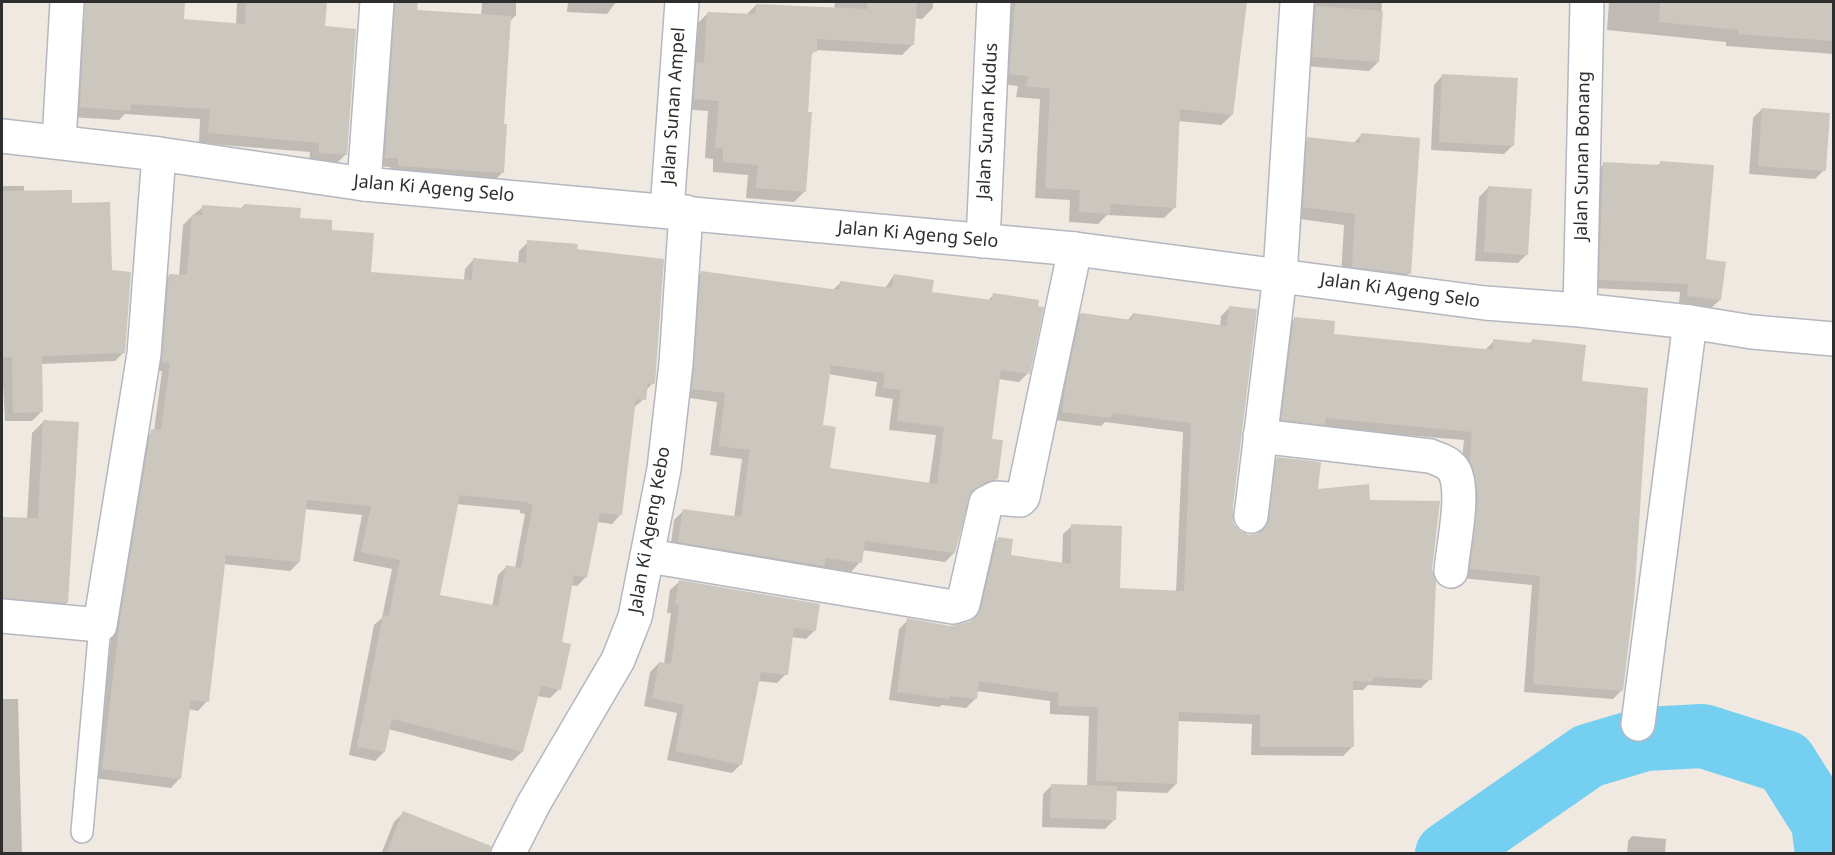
<!DOCTYPE html>
<style>
body{margin:0}
#map{position:relative;width:1835px;height:855px;overflow:hidden;background:#efe9e1;font-family:"Noto Sans",sans-serif}
canvas{display:block}
.frame{position:absolute;inset:0;border:3px solid #2e2e2e;pointer-events:none}
</style>
<div id="map">
<canvas width="1835" height="855"></canvas>
<div class="frame"></div>
</div>
<script>
const g = document.querySelector('canvas').getContext('2d');
g.lineJoin = 'round';
function paint(path, color) {
  g.fillStyle = color;
  g.fill(path, 'evenodd');
}
function trace(path, color, width, dash) {
  g.strokeStyle = color;
  g.lineWidth = width;
  g.lineCap = dash ? 'butt' : 'round';
  g.setLineDash(dash || []);
  g.stroke(path);
}
function drawText(font, color, halo, rows, align = 'center') {
  g.font = font + ' "Noto Sans",sans-serif';
  g.lineWidth = 5;
  g.setLineDash([]);
  g.textBaseline = 'middle';
  g.strokeStyle = halo;
  g.fillStyle = color;
  for (const [text, x, y, turn = 0] of rows) {
    g.save();
    g.translate(x, y);
    g.rotate((+turn || 0) * Math.PI / 180);
    g.textAlign = isNaN(turn) ? turn : align;
    if (halo) g.strokeText(text, 0, 0);
    g.fillText(text, 0, 0);
    g.restore();
  }
}
const shadow = new Path2D(`
 M 103,2 L 183,2 L 182,20 L 236,24 L 237,2 L 325,2 L 324,28 L 346,154 L 335,165 L 309,163 L 310,152 L 199,143 L 200,119 L 125,114 L 119,120 L 70,117 L 75,31 L 85,20 L 102,21 Z
 M 383,2 L 416,2 L 416,11 L 481,16 L 482,2 L 516,2 L 516,15 L 509,22 L 502,125 L 502,173 L 493,182 L 390,174 L 390,167 L 376,166 Z
 M 568,2 L 616,2 L 607,14 L 567,12 Z
 M 835,2 L 933,2 L 933,8 L 922,19 L 914,18 L 913,44 L 902,55 L 815,50 L 810,57 L 805,191 L 794,202 L 746,198 L 748,175 L 713,172 L 713,159 L 705,158 L 708,111 L 684,109 L 686,75 L 695,66 L 697,24 L 708,13 L 746,15 L 756,5 L 834,9 Z
 M 1007,2 L 1246,2 L 1232,115 L 1221,125 L 1178,121 L 1175,207 L 1164,218 L 1107,215 L 1098,224 L 1069,222 L 1070,200 L 1035,198 L 1040,99 L 1016,97 L 1018,86 L 1000,84 Z
 M 1303,2 L 1382,2 L 1378,62 L 1369,71 L 1304,66 Z
 M 1609,2 L 1834,2 L 1834,54 L 1726,46 L 1726,42 L 1607,30 Z
 M 1443,75 L 1513,145 L 1504,154 L 1431,150 L 1434,85 Z
 M 1762,109 L 1824,170 L 1815,179 L 1749,174 L 1753,118 Z
 M 1361,135 L 1409,273 L 1398,284 L 1341,277 L 1344,225 L 1292,218 L 1297,150 L 1308,139 L 1353,144 Z
 M 1661,162 L 1720,300 L 1711,308 L 1679,304 L 1680,292 L 1592,288 L 1595,172 L 1604,164 L 1657,166 Z
 M 2,186 L 24,186 L 24,192 L 71,205 L 110,272 L 124,352 L 115,361 L 41,364 L 41,412 L 32,421 L 5,421 L 2,365 Z
 M 1488,188 L 1527,254 L 1518,263 L 1475,261 L 1479,197 Z
 M 244,205 L 299,219 L 330,231 L 369,273 L 464,280 L 465,269 L 474,259 L 518,263 L 519,251 L 528,242 L 576,250 L 653,383 L 645,391 L 644,399 L 633,408 L 621,514 L 612,524 L 597,522 L 586,577 L 577,586 L 571,585 L 560,643 L 559,689 L 550,698 L 537,696 L 522,752 L 512,761 L 388,729 L 384,752 L 375,761 L 349,755 L 374,625 L 382,618 L 392,569 L 353,561 L 362,515 L 304,509 L 299,562 L 290,571 L 223,564 L 207,701 L 198,711 L 188,709 L 180,778 L 171,788 L 94,778 L 113,623 L 142,440 L 154,431 L 162,371 L 153,371 L 160,285 L 169,276 L 179,276 L 183,225 L 192,216 L 203,207 L 240,210 ZM 456,504 L 520,510 L 520,513 L 525,514 L 515,568 L 507,566 L 498,575 L 492,607 L 438,596 Z
 M 701,273 L 832,291 L 841,282 L 885,288 L 894,275 L 931,293 L 988,301 L 993,295 L 1028,373 L 1019,382 L 998,379 L 990,440 L 996,479 L 987,488 L 969,495 L 954,553 L 945,562 L 862,550 L 860,562 L 851,572 L 821,567 L 814,575 L 670,551 L 674,520 L 683,511 L 734,518 L 742,459 L 710,455 L 717,402 L 684,397 L 692,282 ZM 828,374 L 877,382 L 875,396 L 893,399 L 889,430 L 936,435 L 929,484 L 829,470 L 821,426 Z
 M 1230,307 L 1233,525 L 1239,533 L 1249,536 L 1258,535 L 1269,467 L 1278,458 L 1316,491 L 1369,501 L 1431,569 L 1430,679 L 1421,688 L 1368,685 L 1363,690 L 1352,690 L 1352,747 L 1343,756 L 1251,755 L 1252,724 L 1177,721 L 1176,784 L 1167,793 L 1115,791 L 1114,820 L 1105,829 L 1042,827 L 1043,794 L 1052,785 L 1087,787 L 1089,716 L 1050,714 L 1050,701 L 976,691 L 975,699 L 966,708 L 942,705 L 939,707 L 889,700 L 899,629 L 908,620 L 950,627 L 971,622 L 989,548 L 998,539 L 1009,556 L 1062,564 L 1063,534 L 1072,526 L 1119,590 L 1176,592 L 1183,432 L 1105,422 L 1101,426 L 1054,420 L 1072,323 L 1081,314 L 1127,321 L 1133,314 L 1220,327 L 1221,316 Z
 M 1294,319 L 1332,335 L 1484,351 L 1494,341 L 1529,344 L 1533,340 L 1622,690 L 1613,699 L 1524,692 L 1532,585 L 1461,578 L 1461,470 L 1464,440 L 1320,428 L 1273,429 L 1285,328 Z
 M 44,421 L 66,603 L 55,614 L 2,609 L 2,518 L 27,519 L 32,433 Z
 M 679,582 L 815,630 L 806,639 L 791,637 L 786,674 L 777,683 L 757,681 L 741,764 L 732,773 L 667,760 L 677,713 L 644,706 L 650,672 L 659,663 L 664,664 L 671,613 L 667,613 L 670,590 Z
 M 2,699 L 18,699 L 22,854 L 2,854 Z
 M 403,813 L 482,854 L 381,854 L 394,822 Z
 M 1632,836 L 1666,839 L 1665,854 L 1627,854 L 1628,841 Z`);
const river = new Path2D(`
 M 1447,854 L 1588,756 L 1645,739 L 1703,736 L 1785,762 L 1823,822 L 1827,854`);
const building = new Path2D(`
 M 85,2 L 185,2 L 184,19 L 245,24 L 246,2 L 327,2 L 325,26 L 356,29 L 347,155 L 319,153 L 319,143 L 208,133 L 210,109 L 131,104 L 131,111 L 80,107 Z
 M 395,2 L 418,2 L 417,10 L 511,16 L 504,124 L 507,124 L 504,173 L 398,166 L 398,158 L 385,158 Z
 M 868,2 L 917,2 L 914,45 L 817,39 L 817,52 L 812,52 L 808,112 L 812,112 L 806,192 L 756,188 L 758,165 L 723,162 L 723,148 L 715,148 L 719,101 L 694,99 L 696,62 L 704,63 L 707,12 L 755,14 L 756,4 L 867,9 Z
 M 1015,2 L 1247,2 L 1233,115 L 1180,109 L 1176,208 L 1111,204 L 1110,214 L 1079,212 L 1080,190 L 1045,188 L 1050,89 L 1026,86 L 1028,76 L 1009,74 Z
 M 1660,2 L 1833,2 L 1833,41 L 1738,34 L 1738,30 L 1659,22 Z
 M 1316,6 L 1383,11 L 1379,62 L 1312,57 Z
 M 1442,74 L 1518,78 L 1514,146 L 1439,142 Z
 M 1762,108 L 1830,113 L 1826,171 L 1758,166 Z
 M 1361,133 L 1420,138 L 1411,274 L 1352,267 L 1355,214 L 1303,207 L 1307,137 L 1360,143 Z
 M 1660,161 L 1714,165 L 1706,259 L 1726,262 L 1721,300 L 1687,296 L 1688,284 L 1599,280 L 1603,162 L 1660,165 Z
 M 1488,186 L 1532,189 L 1528,255 L 1484,252 Z
 M 72,190 L 72,203 L 110,202 L 112,270 L 131,272 L 125,353 L 42,356 L 43,412 L 13,413 L 12,357 L 2,357 L 2,191 Z
 M 244,204 L 301,208 L 300,218 L 332,220 L 332,230 L 374,233 L 371,272 L 472,280 L 473,258 L 526,263 L 527,240 L 578,244 L 577,249 L 664,259 L 655,384 L 648,383 L 646,400 L 636,399 L 622,515 L 600,513 L 587,578 L 574,575 L 562,642 L 571,644 L 561,690 L 541,686 L 523,752 L 392,719 L 385,752 L 357,747 L 383,615 L 389,616 L 400,560 L 361,552 L 371,506 L 307,500 L 300,562 L 226,555 L 209,702 L 191,700 L 181,779 L 102,769 L 121,612 L 151,429 L 161,430 L 170,363 L 162,362 L 169,274 L 187,275 L 192,215 L 202,215 L 202,205 L 244,208 ZM 460,495 L 528,502 L 528,504 L 533,505 L 521,568 L 506,565 L 498,606 L 440,595 Z
 M 701,271 L 839,290 L 840,281 L 892,288 L 894,274 L 934,280 L 932,292 L 992,300 L 993,293 L 1039,300 L 1038,306 L 1044,307 L 1030,374 L 1001,370 L 992,439 L 1003,440 L 998,479 L 988,481 L 971,492 L 955,553 L 865,541 L 862,563 L 826,558 L 824,566 L 678,542 L 683,509 L 741,517 L 750,450 L 719,446 L 725,393 L 692,389 ZM 831,365 L 885,373 L 883,388 L 901,390 L 897,421 L 944,427 L 937,484 L 830,468 L 836,427 L 823,425 Z
 M 1229,306 L 1257,309 L 1232,514 L 1234,524 L 1240,531 L 1249,535 L 1259,533 L 1266,527 L 1277,457 L 1321,462 L 1318,489 L 1369,484 L 1370,500 L 1440,501 L 1432,569 L 1436,581 L 1432,680 L 1373,677 L 1373,682 L 1353,681 L 1354,747 L 1260,747 L 1260,715 L 1179,712 L 1177,784 L 1096,781 L 1098,707 L 1058,706 L 1059,693 L 979,681 L 977,699 L 950,696 L 949,699 L 897,692 L 907,618 L 950,626 L 968,622 L 976,617 L 981,608 L 998,537 L 1013,539 L 1011,555 L 1071,564 L 1071,524 L 1122,526 L 1120,588 L 1184,591 L 1191,423 L 1112,413 L 1111,418 L 1062,412 L 1066,382 L 1081,313 L 1132,320 L 1133,313 L 1227,326 Z
 M 1294,317 L 1335,321 L 1334,334 L 1493,350 L 1493,339 L 1532,343 L 1532,339 L 1586,345 L 1582,381 L 1648,388 L 1634,600 L 1623,691 L 1533,684 L 1540,576 L 1470,569 L 1478,497 L 1474,471 L 1470,460 L 1472,432 L 1326,418 L 1325,425 L 1281,420 Z
 M 43,420 L 79,422 L 68,603 L 2,598 L 2,517 L 38,518 Z
 M 679,580 L 820,604 L 816,631 L 794,628 L 788,675 L 761,672 L 742,765 L 675,751 L 684,705 L 652,698 L 659,662 L 671,664 L 679,605 L 675,604 Z
 M 1051,784 L 1117,786 L 1116,820 L 1050,818 Z
 M 403,811 L 491,846 L 490,854 L 386,854 Z`);
const lane = new Path2D(`
 M 82,832 L 100,625`);
const street = new Path2D(`
 M 59,142 L 67,2
 M 364,184 L 377,2
 M 667,210 L 682,2
 M 983,241 L 994,2
 M 1580,310 L 1587,2
 M 1260,436 L 1430,456 C 1441,460 1452,463 1456,475 C 1464,499 1453,546 1451,571
 M 1251,516 L 1280,275 L 1297,2
 M 649,556 L 929,603 L 953,607 L 963,604 L 986,503 L 996,498 L 1020,500 L 1023,497 L 1075,249
 M 2,616 L 100,625 L 144,354 L 159,154
 M 1638,724 L 1690,322
 M 508,854 L 534,803 L 618,660 L 635,617 L 664,469 L 676,364 L 686,212`);
const secondary = new Path2D(`
 M 2,136 L 159,154 L 364,184 L 1075,249 L 1485,303 L 1580,310 L 1690,322 L 1752,332 L 1834,339`);
const streetNames = [
 ["Jalan Sunan Ampel",674,106,-86],
 ["Jalan Sunan Kudus",988,121,-87],
 ["Jalan Sunan Bonang",1583,156,-89],
 ["Jalan Ki Ageng Selo",434,189,5],
 ["Jalan Ki Ageng Selo",918,235,5],
 ["Jalan Ki Ageng Selo",1400,291,8],
 ["Jalan Ki Ageng Kebo",650,530,-80]
];
paint(shadow, '#0003');
trace(river, '#75cff0', 64);
paint(building, '#cbc7bf');
trace(lane, '#b4b7c1', 24);
trace(street, '#b4b7c1', 36);
trace(secondary, '#b4b7c1', 36);
trace(lane, '#fff', 21);
trace(street, '#fff', 33);
trace(secondary, '#fff', 33);
drawText('18px', '#2e2e2e', '#fff', streetNames);
</script>
